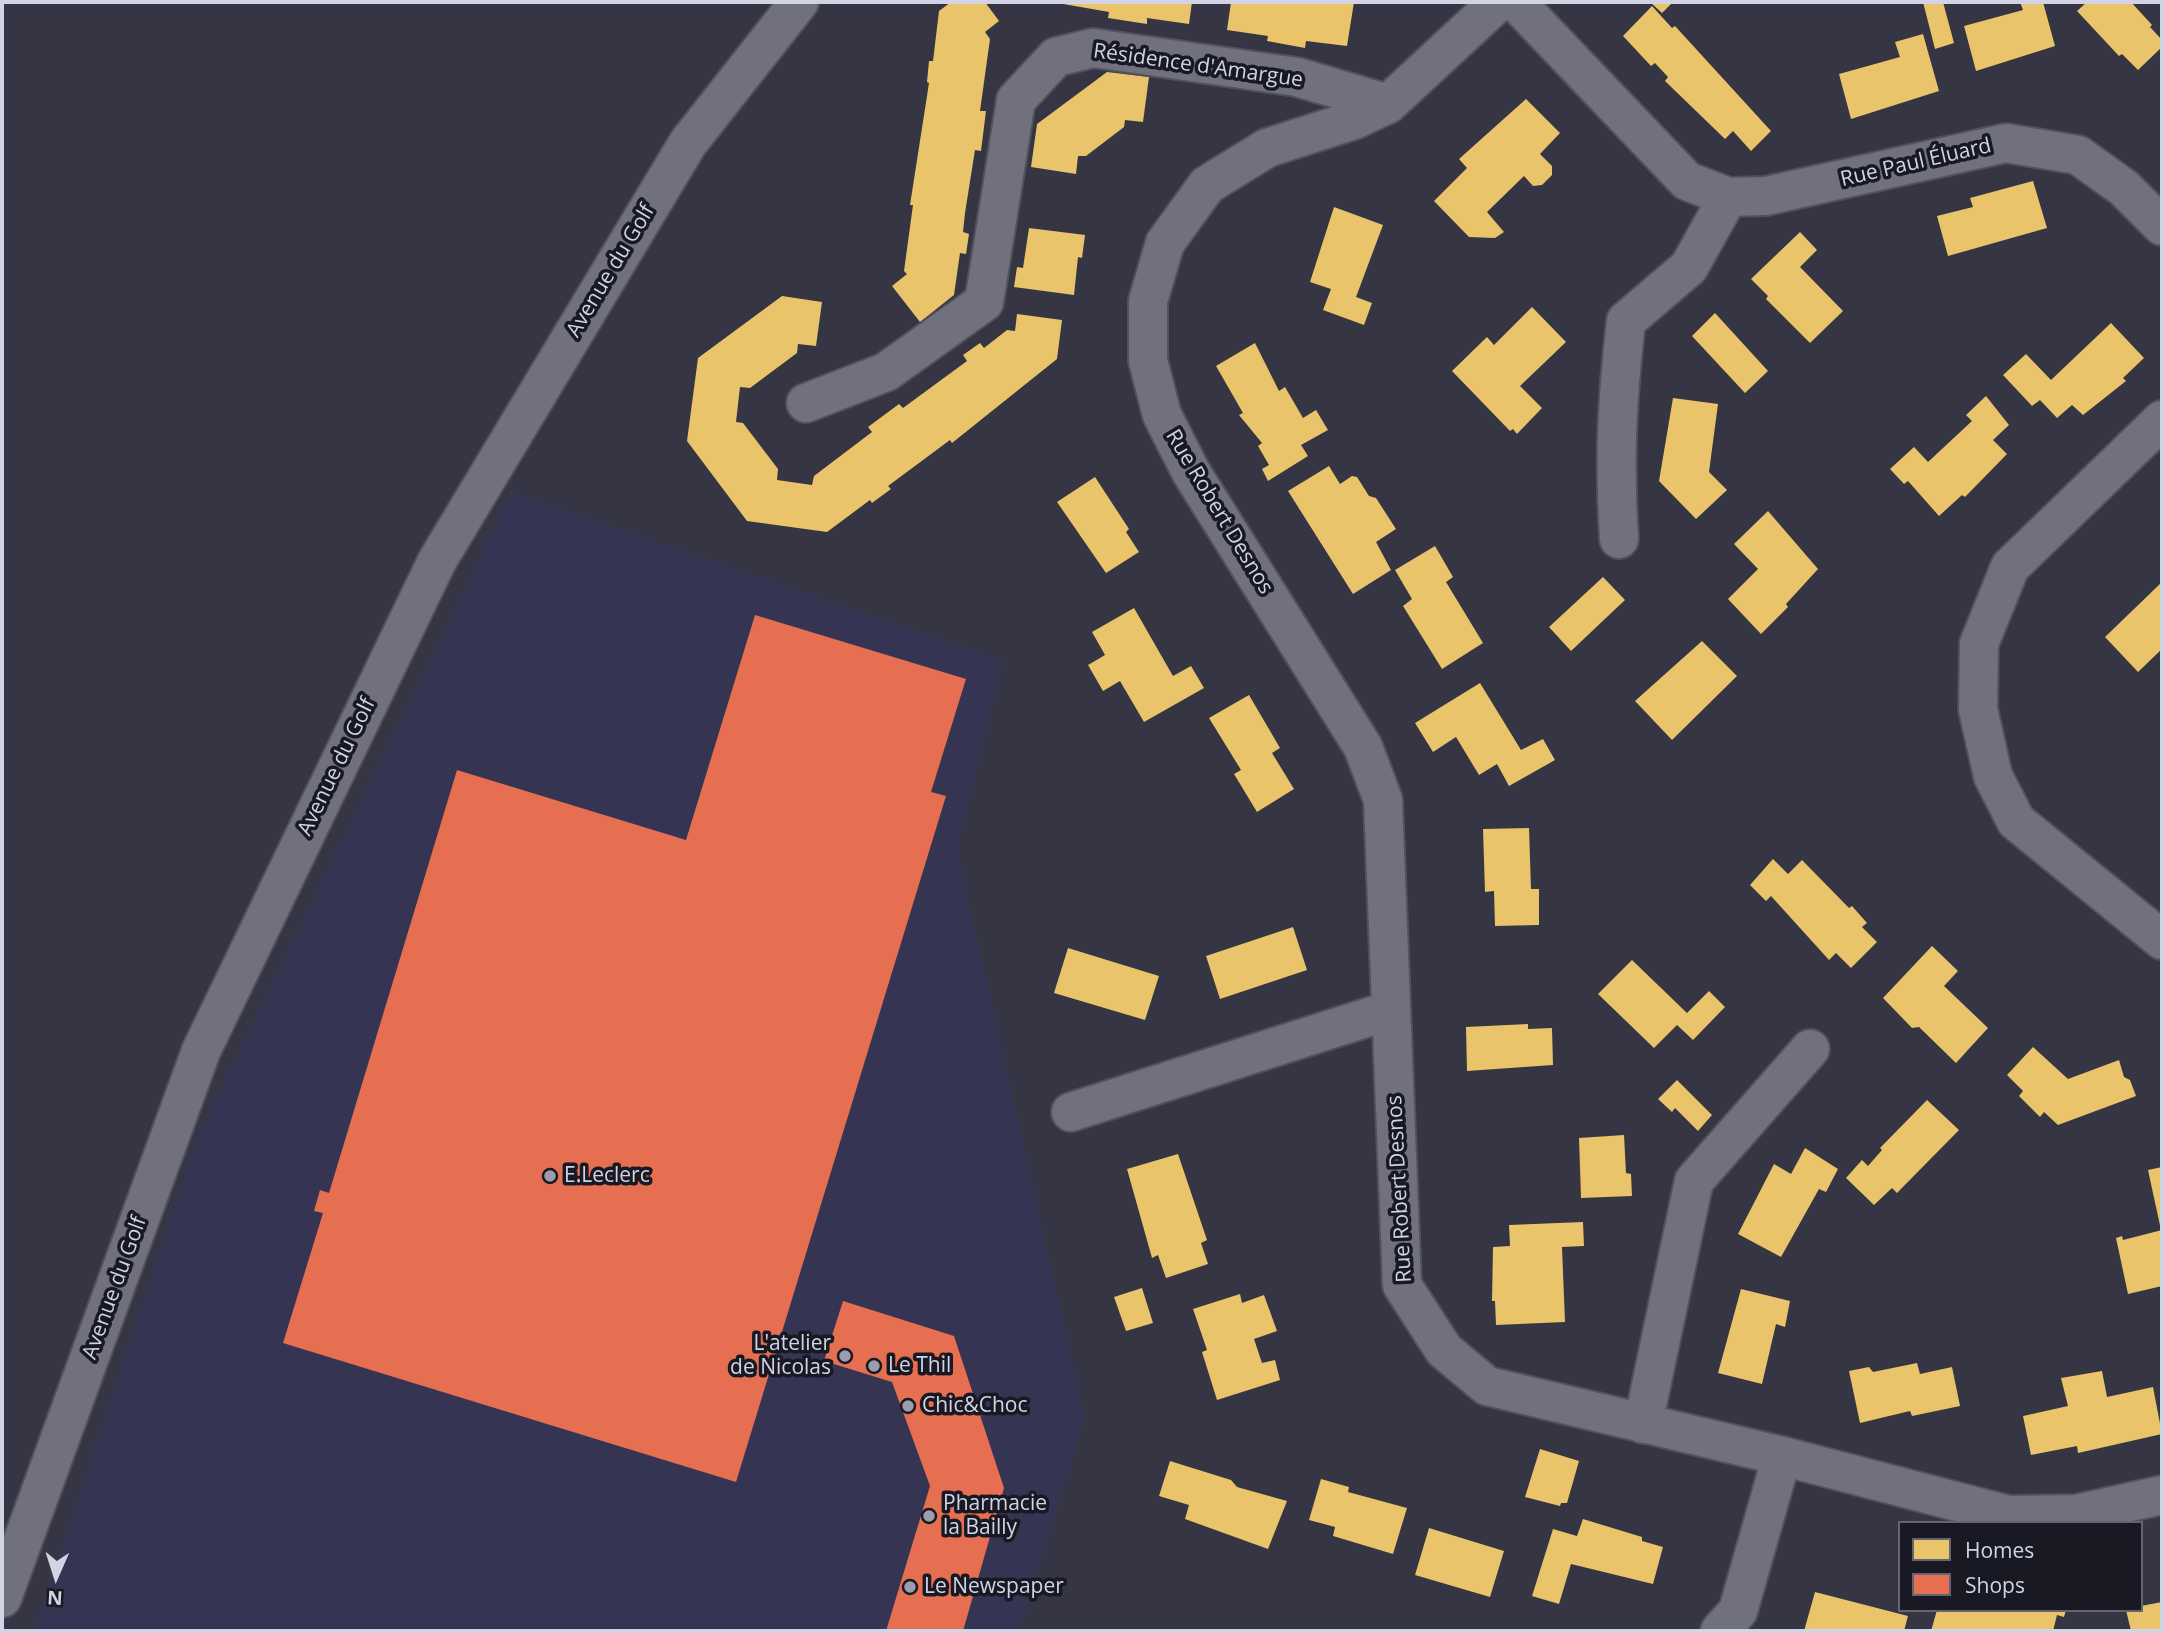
<!DOCTYPE html>
<meta charset="utf-8">
<style>
body{margin:0}
#map{position:relative;width:2164px;height:1633px;overflow:hidden;background:#353543;font-family:"Open Sans",sans-serif}
canvas{display:block}
.frame{position:absolute;inset:0;border:4px solid #d2d3e4;pointer-events:none}
.legend{position:absolute;left:1898px;top:1521px;width:245px;height:91px;box-sizing:border-box;background:#191924;border:2px solid #636371;margin:0;padding:9px 12px;list-style:none;font-size:21px;color:#d2d3e4}
.legend li{display:flex;align-items:center;gap:14px;height:35px}
.legend b{width:35px;border:2px solid #636371}
.north{position:absolute;left:21px;top:1542px;width:70px;height:70px;-webkit-text-stroke:5px #191924;paint-order:stroke;rotate:183deg;font-size:19px;font-weight:700;line-height:28px;text-align:center;color:#d2d3e4}
.north::after{content:'';display:block;margin:auto;width:24px;height:32px;background:#d2d3e4;clip-path:polygon(50% 0,100% 100%,50% 72%,0 100%)}
</style>
<div id="map">
<canvas width="2164" height="1633"></canvas>
<div class="frame"></div>
<ul class="legend">
<li><b style="height:19px;background:#e9c46a"></b>Homes</li>
<li><b style="height:19px;background:#e76f51"></b>Shops</li>
</ul>
<div class="north">N</div>
</div>
<script>
const g = document.querySelector('canvas').getContext('2d');
g.lineJoin = 'round';
function paint(path, color) {
  g.fillStyle = color;
  g.fill(path, 'evenodd');
}
function trace(path, color, width, dash) {
  g.strokeStyle = color;
  g.lineWidth = width;
  g.lineCap = dash ? 'butt' : 'round';
  g.setLineDash(dash || []);
  g.stroke(path);
}
function drawText(font, color, halo, rows, align = 'center') {
  g.font = font + ' "Open Sans",sans-serif';
  g.lineWidth = 7;
  g.setLineDash([]);
  g.textBaseline = 'middle';
  g.strokeStyle = halo;
  g.fillStyle = color;
  for (const [text, x, y, turn = 0] of rows) {
    g.save();
    g.translate(x, y);
    g.rotate((+turn || 0) * Math.PI / 180);
    g.textAlign = isNaN(turn) ? turn : align;
    if (halo) g.strokeText(text, 0, 0);
    g.fillText(text, 0, 0);
    g.restore();
  }
}
const built = new Path2D(`
 M 511,492 L 1003,660 L 957,849 L 1085,1418 L 1019,1631 L 34,1631 L 196,1140 Z`);
const homes = new Path2D(`
 M 951,2 L 985,2 L 999,21 L 985,32 L 990,39 L 980,111 L 986,111 L 981,151 L 975,150 L 965,213 L 963,232 L 969,234 L 966,254 L 960,253 L 954,295 L 920,322 L 892,286 L 907,274 L 904,271 L 913,205 L 910,205 L 929,83 L 927,82 L 929,61 L 933,61 L 939,11 Z
 M 1052,2 L 1192,2 L 1189,24 L 1147,18 L 1147,24 L 1108,18 L 1109,12 Z
 M 1231,2 L 1354,2 L 1347,46 L 1306,41 L 1305,48 L 1267,41 L 1268,36 L 1227,30 Z
 M 1650,2 L 1673,2 L 1662,13 Z
 M 1923,2 L 1943,2 L 1954,43 L 1935,49 Z
 M 2020,2 L 2043,2 L 2055,46 L 1976,71 L 1964,26 L 2023,10 Z
 M 2087,2 L 2131,2 L 2152,25 L 2150,27 L 2162,40 L 2162,47 L 2138,70 L 2122,54 L 2119,56 L 2077,11 Z
 M 1652,6 L 1672,28 L 1675,26 L 1771,131 L 1751,151 L 1733,131 L 1725,139 L 1665,81 L 1668,77 L 1655,63 L 1651,66 L 1623,36 Z
 M 1923,34 L 1939,91 L 1851,119 L 1839,74 L 1900,57 L 1895,42 Z
 M 1107,72 L 1149,77 L 1143,122 L 1125,120 L 1124,127 L 1086,156 L 1078,156 L 1076,174 L 1031,167 L 1037,124 Z
 M 1526,99 L 1560,133 L 1540,154 L 1552,166 L 1552,175 L 1542,185 L 1533,186 L 1524,176 L 1487,212 L 1504,232 L 1495,238 L 1469,237 L 1434,201 L 1467,168 L 1459,159 Z
 M 2033,181 L 2047,228 L 1948,256 L 1937,216 L 1973,207 L 1970,198 Z
 M 1334,207 L 1383,225 L 1356,297 L 1372,303 L 1364,325 L 1323,310 L 1331,289 L 1310,282 Z
 M 1029,228 L 1085,235 L 1082,258 L 1078,257 L 1074,295 L 1014,287 L 1017,267 L 1023,268 Z
 M 1800,232 L 1817,250 L 1800,267 L 1843,311 L 1810,343 L 1766,299 L 1768,296 L 1751,279 Z
 M 782,296 L 822,302 L 816,346 L 798,344 L 797,353 L 750,388 L 740,387 L 736,422 L 743,423 L 778,469 L 777,480 L 812,485 L 814,476 L 872,432 L 868,427 L 899,404 L 903,408 L 967,361 L 963,355 L 980,343 L 984,348 L 1007,330 L 1015,331 L 1017,314 L 1062,320 L 1057,359 L 952,443 L 950,440 L 888,486 L 891,489 L 872,503 L 870,500 L 827,532 L 747,521 L 687,441 L 698,358 Z
 M 1532,307 L 1566,342 L 1520,386 L 1542,408 L 1517,434 L 1513,429 L 1510,431 L 1452,371 L 1487,337 L 1494,345 Z
 M 1715,313 L 1768,371 L 1745,393 L 1692,336 Z
 M 2111,323 L 2144,358 L 2123,378 L 2126,381 L 2083,415 L 2072,405 L 2057,418 L 2040,400 L 2032,406 L 2003,375 L 2026,354 L 2051,380 Z
 M 1255,343 L 1279,391 L 1285,387 L 1303,418 L 1316,410 L 1328,430 L 1301,445 L 1308,456 L 1268,481 L 1262,469 L 1269,465 L 1258,446 L 1262,443 L 1239,415 L 1243,413 L 1216,366 Z
 M 1986,396 L 2009,425 L 1993,440 L 2007,454 L 1965,497 L 1962,495 L 1939,516 L 1908,481 L 1904,484 L 1890,469 L 1914,447 L 1928,462 L 1972,421 L 1966,415 Z
 M 1673,398 L 1718,404 L 1709,472 L 1727,490 L 1696,519 L 1659,481 Z
 M 1329,466 L 1340,484 L 1352,476 L 1357,477 L 1369,496 L 1376,498 L 1396,529 L 1376,542 L 1391,570 L 1353,594 L 1288,491 Z
 M 1095,477 L 1129,529 L 1126,532 L 1139,552 L 1106,573 L 1057,502 Z
 M 1768,511 L 1818,569 L 1786,604 L 1788,607 L 1761,634 L 1728,599 L 1758,569 L 1734,544 Z
 M 1435,546 L 1453,577 L 1446,582 L 1483,643 L 1442,669 L 1403,606 L 1412,599 L 1395,570 Z
 M 1603,577 L 1625,600 L 1571,651 L 1549,627 Z
 M 2162,582 L 2162,649 L 2138,672 L 2105,637 Z
 M 1134,608 L 1173,676 L 1191,666 L 1204,688 L 1144,722 L 1120,681 L 1103,691 L 1088,665 L 1105,655 L 1092,632 Z
 M 1702,641 L 1737,676 L 1672,740 L 1635,701 Z
 M 1480,683 L 1521,750 L 1543,739 L 1555,760 L 1509,786 L 1497,764 L 1479,775 L 1456,737 L 1433,752 L 1415,723 Z
 M 1249,695 L 1280,748 L 1272,753 L 1294,789 L 1257,812 L 1234,774 L 1241,770 L 1209,718 Z
 M 1529,828 L 1531,889 L 1539,889 L 1539,925 L 1495,926 L 1494,891 L 1485,892 L 1483,829 Z
 M 1773,859 L 1788,874 L 1802,860 L 1849,908 L 1852,906 L 1867,923 L 1862,927 L 1877,942 L 1851,968 L 1836,953 L 1829,960 L 1771,896 L 1766,901 L 1750,885 Z
 M 1293,927 L 1307,970 L 1220,999 L 1206,956 Z
 M 1932,946 L 1958,971 L 1944,986 L 1988,1028 L 1956,1063 L 1919,1027 L 1912,1028 L 1883,998 Z
 M 1068,948 L 1159,976 L 1145,1020 L 1054,993 Z
 M 1632,960 L 1687,1013 L 1709,991 L 1725,1007 L 1693,1040 L 1677,1025 L 1654,1048 L 1598,994 Z
 M 1528,1024 L 1528,1029 L 1552,1028 L 1553,1065 L 1467,1071 L 1466,1027 Z
 M 2033,1047 L 2068,1079 L 2119,1060 L 2124,1077 L 2130,1080 L 2136,1096 L 2058,1125 L 2044,1112 L 2040,1117 L 2019,1096 L 2023,1091 L 2007,1075 Z
 M 1677,1080 L 1712,1115 L 1698,1131 L 1675,1108 L 1672,1112 L 1658,1099 Z
 M 1927,1100 L 1959,1130 L 1897,1193 L 1892,1188 L 1874,1205 L 1846,1178 L 1862,1160 L 1868,1166 L 1882,1150 L 1880,1148 Z
 M 1624,1135 L 1626,1173 L 1631,1174 L 1632,1196 L 1581,1198 L 1579,1138 Z
 M 1805,1148 L 1838,1169 L 1826,1192 L 1819,1189 L 1781,1257 L 1738,1234 L 1774,1164 L 1791,1174 Z
 M 1178,1154 L 1207,1240 L 1201,1243 L 1208,1264 L 1166,1278 L 1158,1255 L 1152,1258 L 1127,1169 Z
 M 2162,1167 L 2162,1229 L 2161,1230 L 2148,1170 Z
 M 1583,1222 L 1584,1246 L 1562,1247 L 1565,1322 L 1496,1325 L 1495,1301 L 1492,1301 L 1493,1247 L 1510,1246 L 1509,1225 Z
 M 2162,1230 L 2162,1286 L 2128,1294 L 2116,1238 L 2122,1236 L 2123,1240 Z
 M 1142,1288 L 1153,1323 L 1126,1331 L 1114,1297 Z
 M 1741,1289 L 1790,1301 L 1785,1327 L 1776,1324 L 1762,1384 L 1718,1373 Z
 M 1240,1294 L 1242,1303 L 1264,1295 L 1277,1331 L 1254,1339 L 1262,1363 L 1275,1360 L 1280,1380 L 1217,1400 L 1202,1352 L 1207,1350 L 1193,1309 Z
 M 1917,1363 L 1920,1374 L 1952,1367 L 1960,1406 L 1912,1416 L 1910,1411 L 1860,1423 L 1849,1371 L 1869,1367 L 1873,1372 Z
 M 2102,1371 L 2107,1397 L 2153,1387 L 2162,1434 L 2078,1453 L 2077,1446 L 2031,1455 L 2023,1416 L 2068,1406 L 2061,1378 Z
 M 1540,1449 L 1579,1461 L 1567,1503 L 1561,1503 L 1560,1506 L 1525,1497 Z
 M 1170,1461 L 1231,1480 L 1237,1487 L 1287,1501 L 1268,1549 L 1185,1519 L 1189,1505 L 1159,1496 Z
 M 1321,1479 L 1349,1487 L 1348,1492 L 1407,1508 L 1393,1554 L 1333,1536 L 1335,1527 L 1309,1520 Z
 M 1583,1519 L 1642,1537 L 1642,1541 L 1663,1547 L 1653,1584 L 1571,1564 L 1559,1604 L 1532,1596 L 1553,1529 L 1577,1536 Z
 M 1429,1528 L 1504,1551 L 1490,1597 L 1415,1575 Z
 M 1815,1592 L 1908,1616 L 1904,1631 L 1804,1631 Z
 M 2162,1602 L 2162,1631 L 2131,1631 L 2126,1610 L 2141,1610 L 2141,1606 Z
 M 1937,1610 L 2066,1610 L 2064,1617 L 2057,1615 L 2053,1631 L 1931,1631 Z`);
const shops = new Path2D(`
 M 755,615 L 966,679 L 931,792 L 946,796 L 736,1482 L 283,1343 L 323,1213 L 314,1211 L 320,1190 L 329,1193 L 457,770 L 686,840 Z
 M 843,1301 L 954,1336 L 1004,1488 L 963,1631 L 886,1631 L 930,1486 L 892,1382 L 824,1361 Z`);
const minor = new Path2D(`
 M 1498,2 L 1388,104 L 1354,120 L 1267,148 L 1207,185 L 1165,243 L 1148,301 L 1148,361 L 1162,415 L 1191,472 L 1363,747 L 1383,800 L 1402,1285 L 1444,1350 L 1487,1386 L 1782,1456 L 2008,1515 L 2076,1514 L 2162,1495
 M 1516,2 L 1687,181 L 1728,197 L 1766,196 L 2006,143 L 2078,155 L 2124,188 L 2162,226
 M 806,403 L 886,372 L 984,302 L 1016,100 L 1056,57 L 1093,48 L 1297,77 L 1388,104
 M 2162,420 L 2010,567 L 1979,644 L 1978,709 L 1993,776 L 2016,821 L 2162,940
 M 1619,539 C 1614,461 1617,399 1626,321 L 1689,267 L 1728,197
 M 1071,1112 L 1391,1010
 M 1643,1424 L 1694,1181 L 1810,1049
 M 1720,1631 L 1738,1611 L 1782,1456`);
const secondary = new Path2D(`
 M 2,1598 L 201,1051 L 437,561 L 688,143 L 799,2`);
const markers = [
 [550,1176,7,"#9b9cac"],
 [845,1356,7,"#9b9cac"],
 [874,1366,7,"#9b9cac"],
 [908,1406,7,"#9b9cac"],
 [929,1516,7,"#9b9cac"],
 [910,1587,7,"#9b9cac"]
];
const streetNames = [
 ["Résidence d'Amargue",1198,66,8],
 ["Rue Paul Éluard",1916,163,-13],
 ["Avenue du Golf",611,271,-59],
 ["Rue Robert Desnos",1219,512,59],
 ["Avenue du Golf",337,767,-64],
 ["Rue Robert Desnos",1400,1189,-93],
 ["Avenue du Golf",115,1288,-70]
];
const poiNames = [
 ["E.Leclerc",564,1176],
 ["L'atelier",831,1344,"right"],
 ["de Nicolas",831,1368,"right"],
 ["Le Thil",888,1366],
 ["Chic&Choc",922,1406],
 ["Pharmacie",943,1504],
 ["la Bailly",943,1528],
 ["Le Newspaper",924,1587]
];
paint(built, '#353553');
paint(homes, '#e9c46a');
paint(shops, '#e76f51');
trace(minor, '#51515e', 42);
trace(secondary, '#51515e', 42);
trace(minor, '#71717d', 38);
trace(secondary, '#71717d', 38);
for (const [x, y, r, color] of markers) {
  const dot = new Path2D();
  dot.arc(x, y, r, 0, 2 * Math.PI);
  g.fillStyle = color;
  g.fill(dot);
  trace(dot, '#191924', 2.5);
}
drawText('21px', '#d2d3e4', '#191924', streetNames);
drawText('21px', '#d2d3e4', '#191924', poiNames, 'left');
</script>
